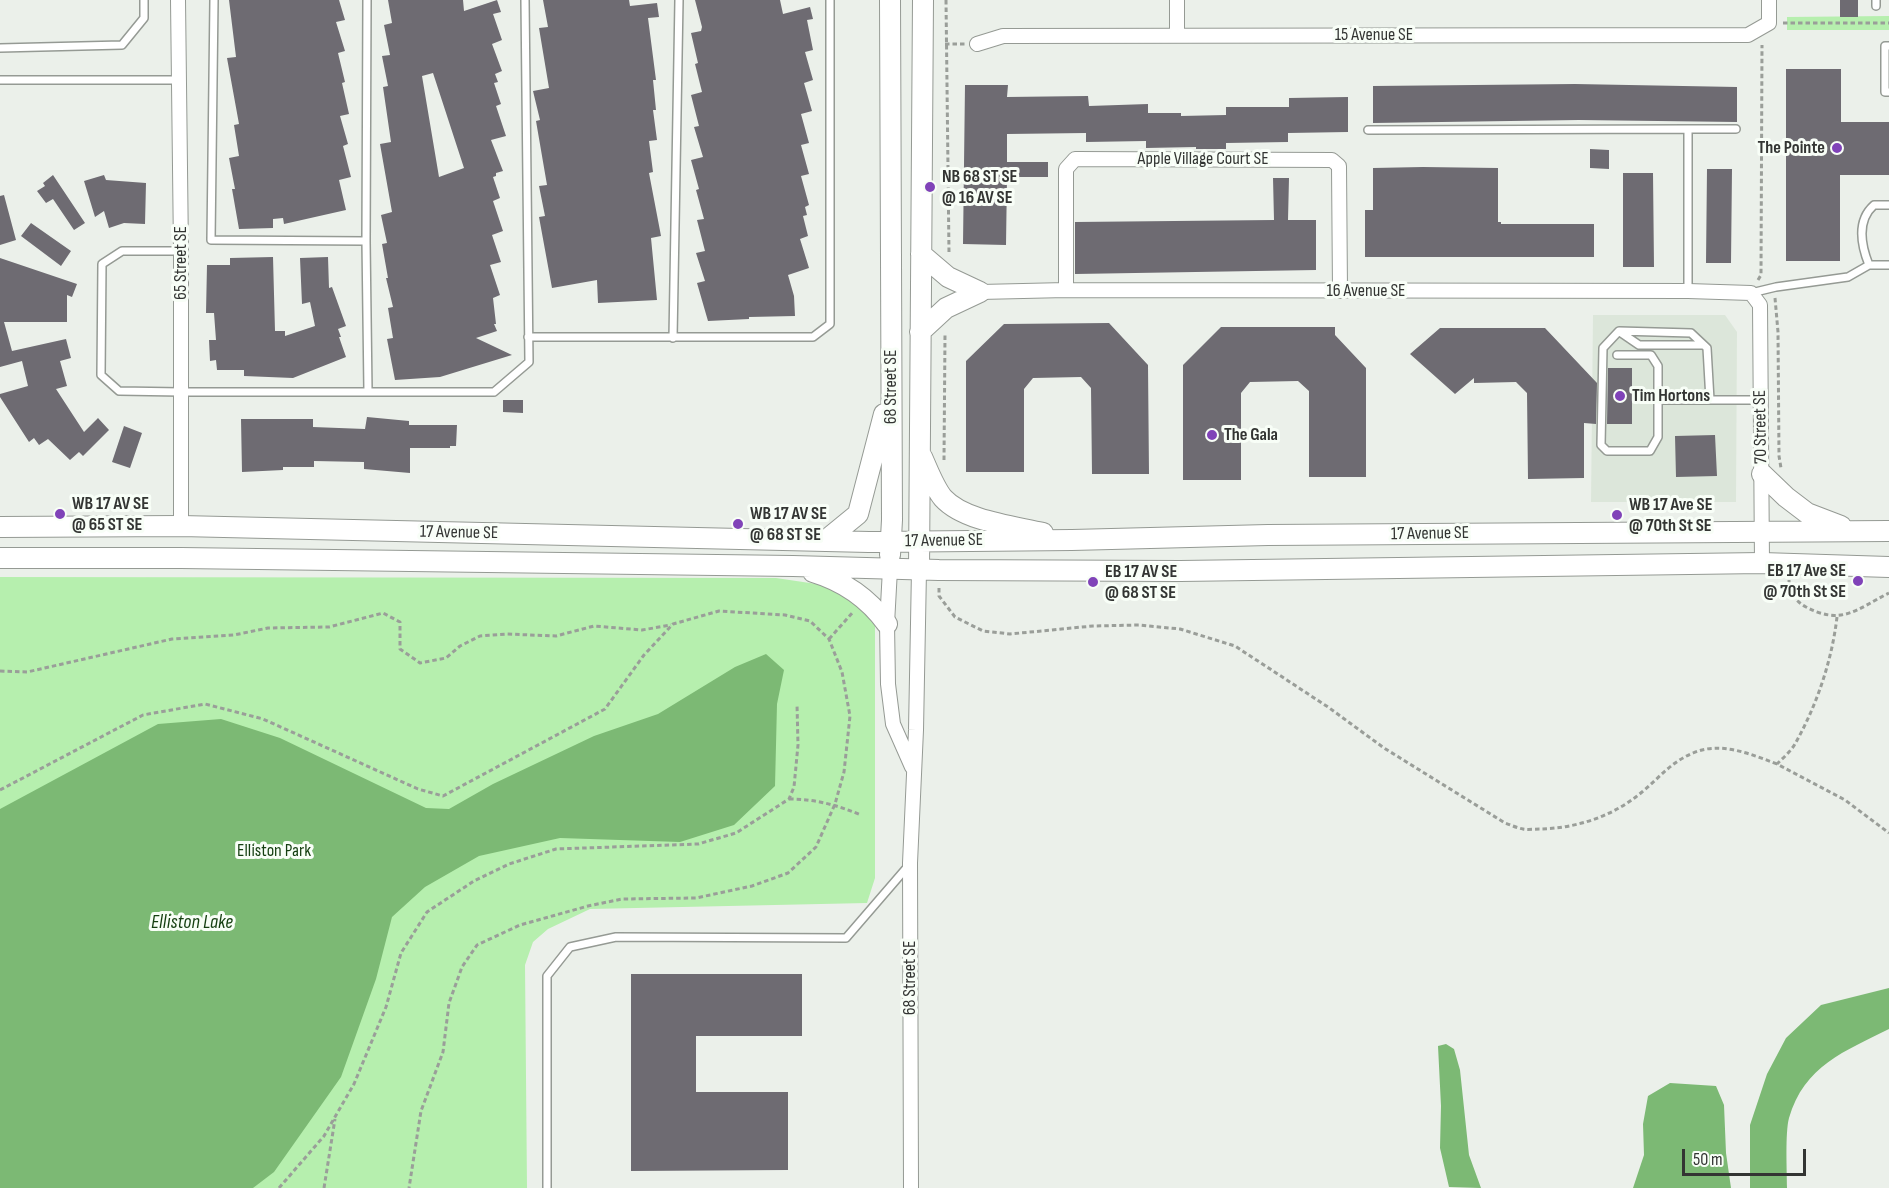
<!DOCTYPE html>
<style>
body{margin:0}
#map{position:relative;width:1889px;height:1188px;overflow:hidden;background:#ebf0ea;font-family:"Sofia Sans Condensed",sans-serif}
canvas{display:block}
.scale{position:absolute;left:1682px;top:1149px;width:124px;height:27px;box-sizing:border-box;border:3px solid #333533;border-top:0;padding-left:8px;font-size:18px;line-height:21px;white-space:nowrap;color:#333533;-webkit-text-stroke:4px #f8fef7;paint-order:stroke}
</style>
<div id="map">
<canvas width="1889" height="1188"></canvas>
<div class="scale">50 m</div>
</div>
<script>
const g = document.querySelector('canvas').getContext('2d');
g.lineJoin = 'round';
function paint(path, color) {
  g.fillStyle = color;
  g.fill(path, 'evenodd');
}
function trace(path, color, width, dash) {
  g.strokeStyle = color;
  g.lineWidth = width;
  g.lineCap = dash ? 'butt' : 'round';
  g.setLineDash(dash || []);
  g.stroke(path);
}
function drawText(font, color, halo, rows, align = 'center') {
  g.font = font + ' "Sofia Sans Condensed",sans-serif';
  g.lineWidth = 6;
  g.setLineDash([]);
  g.textBaseline = 'middle';
  g.strokeStyle = halo;
  g.fillStyle = color;
  for (const [text, x, y, turn = 0] of rows) {
    g.save();
    g.translate(x, y);
    g.rotate((+turn || 0) * Math.PI / 180);
    g.textAlign = isNaN(turn) ? turn : align;
    if (halo) g.strokeText(text, 0, 0);
    g.fillText(text, 0, 0);
    g.restore();
  }
}
const built = new Path2D(`
 M 1593,315 L 1725,315 L 1737,332 L 1736,502 L 1591,502 Z`);
const green = new Path2D(`
 M 1889,16 L 1889,30 L 1787,30 L 1787,17 Z
 M 0,577 L 776,578 L 830,586 L 858,606 L 875,623 L 875,878 L 867,903 L 590,909 L 548,929 L 533,942 L 525,965 L 527,1188 L 0,1188 Z`);
const water = new Path2D(`
 M 766,654 L 784,670 L 777,704 L 775,786 L 734,825 L 680,842 L 560,838 L 479,856 L 425,887 L 392,917 L 376,979 L 341,1077 L 274,1172 L 253,1188 L 0,1188 L 0,809 L 158,724 L 221,719 L 280,738 L 426,808 L 449,809 L 493,784 L 594,736 L 658,714 L 735,667 Z
 M 1889,988 L 1889,1029 C 1845,1051 1804,1066 1789,1118 C 1785,1133 1787,1171 1787,1188 L 1750,1188 L 1750,1125 L 1767,1074 L 1786,1038 L 1821,1005 Z
 M 1446,1044 L 1454,1049 L 1460,1070 L 1469,1155 L 1481,1188 L 1449,1187 L 1440,1148 L 1441,1106 L 1438,1046 Z
 M 1670,1083 L 1716,1086 L 1724,1105 L 1726,1153 L 1731,1188 L 1633,1188 L 1644,1155 L 1643,1124 L 1648,1096 Z`);
const building = new Path2D(`
 M 229,0 L 339,0 L 345,20 L 336,22 L 345,51 L 338,53 L 345,82 L 342,83 L 349,114 L 340,116 L 348,144 L 343,146 L 351,177 L 339,180 L 346,210 L 284,224 L 283,218 L 273,219 L 273,228 L 239,229 L 232,189 L 235,189 L 229,158 L 239,156 L 234,125 L 239,124 L 227,58 L 236,57 Z
 M 388,0 L 463,0 L 464,11 L 497,0 L 501,12 L 493,14 L 502,40 L 492,44 L 502,71 L 495,74 L 498,82 L 494,83 L 501,104 L 496,106 L 506,136 L 491,140 L 503,171 L 496,173 L 496,176 L 493,177 L 500,198 L 493,201 L 503,231 L 492,235 L 501,262 L 490,265 L 500,295 L 493,298 L 496,324 L 494,324 L 497,331 L 476,338 L 512,355 L 440,377 L 395,380 L 387,339 L 393,338 L 388,308 L 393,307 L 386,278 L 388,278 L 382,244 L 387,243 L 381,215 L 392,212 L 380,144 L 391,142 L 383,87 L 388,86 L 382,56 L 390,55 L 384,25 L 392,23 ZM 433,73 L 464,168 L 439,177 L 422,76 Z
 M 543,0 L 629,0 L 630,6 L 657,3 L 659,17 L 648,18 L 656,80 L 653,80 L 656,110 L 653,110 L 657,140 L 649,141 L 653,172 L 649,173 L 661,236 L 651,238 L 657,300 L 598,303 L 597,280 L 552,288 L 539,217 L 545,216 L 539,186 L 547,185 L 536,121 L 540,120 L 533,91 L 549,88 L 539,28 L 548,27 Z
 M 695,0 L 780,0 L 783,14 L 810,7 L 813,19 L 807,20 L 813,50 L 805,52 L 813,80 L 804,83 L 812,111 L 801,114 L 809,143 L 801,145 L 809,174 L 801,176 L 809,205 L 805,207 L 807,215 L 803,216 L 808,236 L 800,239 L 809,268 L 788,275 L 794,296 L 795,316 L 749,317 L 749,319 L 708,321 L 697,283 L 705,281 L 696,253 L 705,251 L 697,220 L 704,219 L 696,190 L 699,189 L 691,160 L 703,157 L 694,127 L 699,126 L 691,95 L 702,92 L 695,64 L 698,63 L 691,33 L 701,31 L 702,27 Z
 M 1840,0 L 1858,0 L 1858,17 L 1840,17 Z
 M 1786,69 L 1841,69 L 1841,122 L 1889,122 L 1889,175 L 1840,175 L 1840,261 L 1786,261 Z
 M 1575,84 L 1737,87 L 1737,122 L 1579,120 L 1373,123 L 1373,86 Z
 M 965,85 L 1008,85 L 1007,97 L 1088,96 L 1089,106 L 1148,104 L 1148,113 L 1181,113 L 1181,116 L 1226,115 L 1226,107 L 1289,107 L 1289,98 L 1348,97 L 1348,132 L 1288,133 L 1288,142 L 1226,143 L 1226,149 L 1196,149 L 1196,147 L 1146,148 L 1146,141 L 1086,142 L 1086,133 L 1007,134 L 1007,162 L 1048,162 L 1048,177 L 1007,177 L 1006,245 L 963,244 Z
 M 1590,149 L 1609,150 L 1609,169 L 1590,168 Z
 M 1423,167 L 1498,168 L 1498,222 L 1501,222 L 1501,224 L 1594,224 L 1594,257 L 1365,257 L 1365,210 L 1373,210 L 1373,168 Z
 M 1707,169 L 1732,169 L 1731,263 L 1706,263 Z
 M 1623,173 L 1653,173 L 1654,267 L 1623,267 Z
 M 53,175 L 85,223 L 74,230 L 53,199 L 46,203 L 37,191 L 45,186 L 43,183 Z
 M 104,175 L 106,180 L 146,183 L 145,224 L 124,223 L 109,228 L 104,211 L 95,217 L 84,181 Z
 M 1273,178 L 1289,178 L 1288,220 L 1316,220 L 1316,270 L 1075,274 L 1075,222 L 1274,220 Z
 M 4,195 L 16,240 L 0,245 L 0,196 Z
 M 31,223 L 71,251 L 61,266 L 21,236 Z
 M 273,257 L 275,331 L 285,331 L 285,336 L 315,326 L 310,302 L 302,304 L 300,258 L 328,257 L 329,288 L 332,287 L 346,326 L 338,329 L 341,337 L 339,337 L 346,357 L 293,378 L 244,376 L 244,370 L 217,370 L 216,360 L 210,361 L 209,340 L 216,340 L 214,313 L 206,313 L 207,265 L 230,265 L 230,258 Z
 M 0,258 L 77,284 L 72,297 L 67,295 L 67,322 L 4,322 L 12,351 L 66,339 L 71,358 L 60,361 L 67,386 L 56,389 L 84,432 L 98,418 L 109,430 L 83,456 L 79,452 L 70,460 L 48,439 L 39,445 L 34,438 L 29,442 L 0,397 L 0,394 L 28,386 L 22,361 L 0,367 Z
 M 1109,323 L 1148,365 L 1149,474 L 1092,474 L 1091,388 L 1081,377 L 1033,378 L 1024,389 L 1024,472 L 966,472 L 966,361 L 1004,324 Z
 M 1221,327 L 1335,327 L 1335,335 L 1366,368 L 1366,477 L 1309,477 L 1309,391 L 1298,381 L 1250,382 L 1241,393 L 1241,480 L 1183,480 L 1183,365 Z
 M 1440,328 L 1545,328 L 1597,383 L 1596,424 L 1584,423 L 1584,478 L 1528,479 L 1527,393 L 1516,382 L 1474,383 L 1474,378 L 1455,394 L 1410,354 Z
 M 1608,368 L 1632,368 L 1632,424 L 1607,424 Z
 M 503,400 L 523,400 L 523,413 L 503,412 Z
 M 367,417 L 409,421 L 409,425 L 457,425 L 456,446 L 450,446 L 450,448 L 410,448 L 410,473 L 364,469 L 364,462 L 314,461 L 314,467 L 283,467 L 283,470 L 242,472 L 241,419 L 313,419 L 313,427 L 365,429 Z
 M 124,426 L 142,433 L 130,468 L 112,462 Z
 M 1715,435 L 1717,476 L 1676,477 L 1675,436 Z
 M 631,974 L 802,974 L 802,1036 L 696,1036 L 696,1092 L 788,1092 L 788,1170 L 631,1171 Z`);
const path = new Path2D(`
 M 946,0 L 949,253
 M 1783,23 L 1889,23
 M 945,44 L 965,44
 M 1758,280 L 1761,275 L 1762,45
 M 1775,298 L 1778,332 L 1779,456 L 1781,468
 M 944,460 L 945,335
 M 1789,580 C 1789,591 1796,602 1806,607 C 1842,626 1857,609 1889,593
 M 939,588 L 939,596 L 955,617 L 983,631 L 1010,634 L 1093,626 L 1139,625 L 1180,629 L 1235,646 L 1328,707 L 1384,748 L 1505,823 C 1511,825 1517,828 1523,829 C 1528,830 1535,829 1541,829 C 1577,828 1614,816 1642,792 C 1659,778 1671,762 1693,753 C 1720,741 1751,754 1777,764
 M 1837,617 C 1832,660 1817,705 1795,744 C 1791,751 1783,758 1777,764 L 1845,800 L 1889,833
 M 829,639 L 854,611
 M 0,671 L 27,672 L 172,639 L 234,635 L 268,628 L 329,627 L 383,613 L 400,622 L 400,649 L 420,663 L 446,658 L 460,646 L 480,636 L 507,634 L 556,636 L 594,626 L 642,630 L 671,625
 M 0,790 L 143,715 L 205,704 L 263,719 L 418,789 L 443,796 L 605,709 L 644,655 L 673,624 L 719,611 L 785,615 L 810,621 L 829,639 L 842,672 L 850,716 L 844,772 L 835,804 L 816,847 L 788,873 L 752,886 L 696,898 L 622,899 L 588,906 L 520,925 L 477,945 L 462,967 L 449,1003 L 443,1052 L 421,1111 L 409,1188
 M 789,799 C 815,799 837,805 861,815
 M 279,1188 L 324,1136 L 354,1084 L 386,1007 L 401,953 L 427,912 L 474,881 L 509,864 L 556,849 L 698,844 L 736,833 L 789,799 L 794,787 L 798,745 L 797,704
 M 324,1188 L 335,1119`);
const lane = new Path2D(`
 M 214,0 L 211,240 L 366,241
 M 367,0 L 366,241 L 368,391
 M 1876,6 L 1876,0
 M 1889,46 L 1885,46 L 1885,92 L 1889,92
 M 0,48 L 122,45 L 144,18 L 144,0
 M 0,80 L 178,80
 M 1688,129 L 1736,129
 M 1368,130 L 1688,129 L 1688,291
 M 181,251 L 122,251 L 102,264 L 101,375 L 119,391 L 181,392 L 494,392 L 529,362 L 525,0
 M 1869,265 C 1861,245 1856,221 1874,205 L 1889,205
 M 1751,293 L 1776,287 L 1848,277 L 1869,265 L 1889,265
 M 1620,332 L 1639,345 L 1703,345
 M 528,337 L 813,337 L 830,324 L 830,0
 M 673,338 L 679,0
 M 1617,355 L 1651,355 L 1658,366 L 1658,400
 M 1710,400 L 1707,348 L 1691,333 L 1619,331 L 1603,348 L 1601,445 L 1607,451 L 1650,451 L 1658,437 L 1658,400 L 1761,400
 M 547,1188 L 547,976 L 570,947 L 616,937 L 846,938 L 909,865`);
const street = new Path2D(`
 M 178,0 L 181,251 L 181,526
 M 1177,0 L 1177,35
 M 977,44 L 1003,36 L 1748,35 L 1769,23 L 1769,0
 M 1066,290 L 1066,169 L 1075,159 L 1332,160 L 1339,166 L 1340,291
 M 980,292 L 1066,290 L 1688,291 L 1751,293 L 1760,305 L 1762,563
 M 890,569 L 887,624 L 888,684 L 893,724 L 912,767
 M 911,1188 L 910,863 L 916,730 L 919,570`);
const secondary = new Path2D(`
 M 890,0 L 892,520 L 890,555
 M 921,254 L 948,277 L 980,292
 M 920,332 L 946,308 L 980,292
 M 922,457 C 928,470 934,487 943,498 C 964,521 1013,526 1043,533
 M 1762,474 L 1786,497 L 1807,513 L 1841,526
 M 0,527 L 181,526 L 869,542 L 1072,540 L 1268,535 L 1889,531
 M 825,541 L 858,514 L 884,414
 M 0,558 L 181,558 L 793,566 L 939,570 L 1180,571 L 1762,563 L 1889,567
 M 919,570 L 923,0
 M 813,572 C 843,581 869,599 887,624`);
const markers = [
 [1837,148,6,"#8043b8"],
 [930,187,6,"#8043b8"],
 [1620,396,6,"#8043b8"],
 [1212,435,6,"#8043b8"],
 [60,514,6,"#8043b8"],
 [1617,515,6,"#8043b8"],
 [738,524,6,"#8043b8"],
 [1858,581,6,"#8043b8"],
 [1093,582,6,"#8043b8"]
];
const streetNames = [
 ["15 Avenue SE",1374,35],
 ["Apple Village Court SE",1203,159],
 ["65 Street SE",181,263,-90],
 ["16 Avenue SE",1366,291],
 ["68 Street SE",891,387,-90],
 ["70 Street SE",1761,427,-91],
 ["17 Avenue SE",459,533,1],
 ["17 Avenue SE",1430,534,-1],
 ["17 Avenue SE",944,541,-1],
 ["68 Street SE",910,978,-90]
];
const poiNames = [
 ["The Pointe",1825,148,"right"],
 ["NB 68 ST SE",942,177],
 ["@ 16 AV SE",942,198],
 ["Tim Hortons",1632,396],
 ["The Gala",1224,435],
 ["WB 17 AV SE",72,504],
 ["@ 65 ST SE",72,525],
 ["WB 17 Ave SE",1629,505],
 ["@ 70th St SE",1629,526],
 ["WB 17 AV SE",750,514],
 ["@ 68 ST SE",750,535],
 ["EB 17 Ave SE",1846,571,"right"],
 ["@ 70th St SE",1846,592,"right"],
 ["EB 17 AV SE",1105,572],
 ["@ 68 ST SE",1105,593]
];
const parkNames = [
 ["Elliston Park",274,851]
];
const waterNames = [
 ["Elliston Lake",192,923]
];
paint(built, '#dce6da');
paint(green, '#b6efae');
paint(water, '#7cb974');
paint(building, '#6e6b72');
trace(lane, '#959a94', 10);
trace(street, '#959a94', 16);
trace(secondary, '#959a94', 22);
trace(path, '#9a9e99', 3, [4.5, 3]);
trace(lane, '#fff', 7);
trace(street, '#fff', 14);
trace(secondary, '#fff', 20);
for (const [x, y, r, color] of markers) {
  const dot = new Path2D();
  dot.arc(x, y, r, 0, 2 * Math.PI);
  g.fillStyle = color;
  g.fill(dot);
  trace(dot, '#f8fef7', 2);
}
drawText('18px', '#333533', '#f8fef7', streetNames);
drawText('bold 18px', '#333533', '#f8fef7', poiNames, 'left');
drawText('18px', '#153f11', '#f8fef7', parkNames);
drawText('italic 20px', '#153f11', '#f8fef7', waterNames);
</script>
